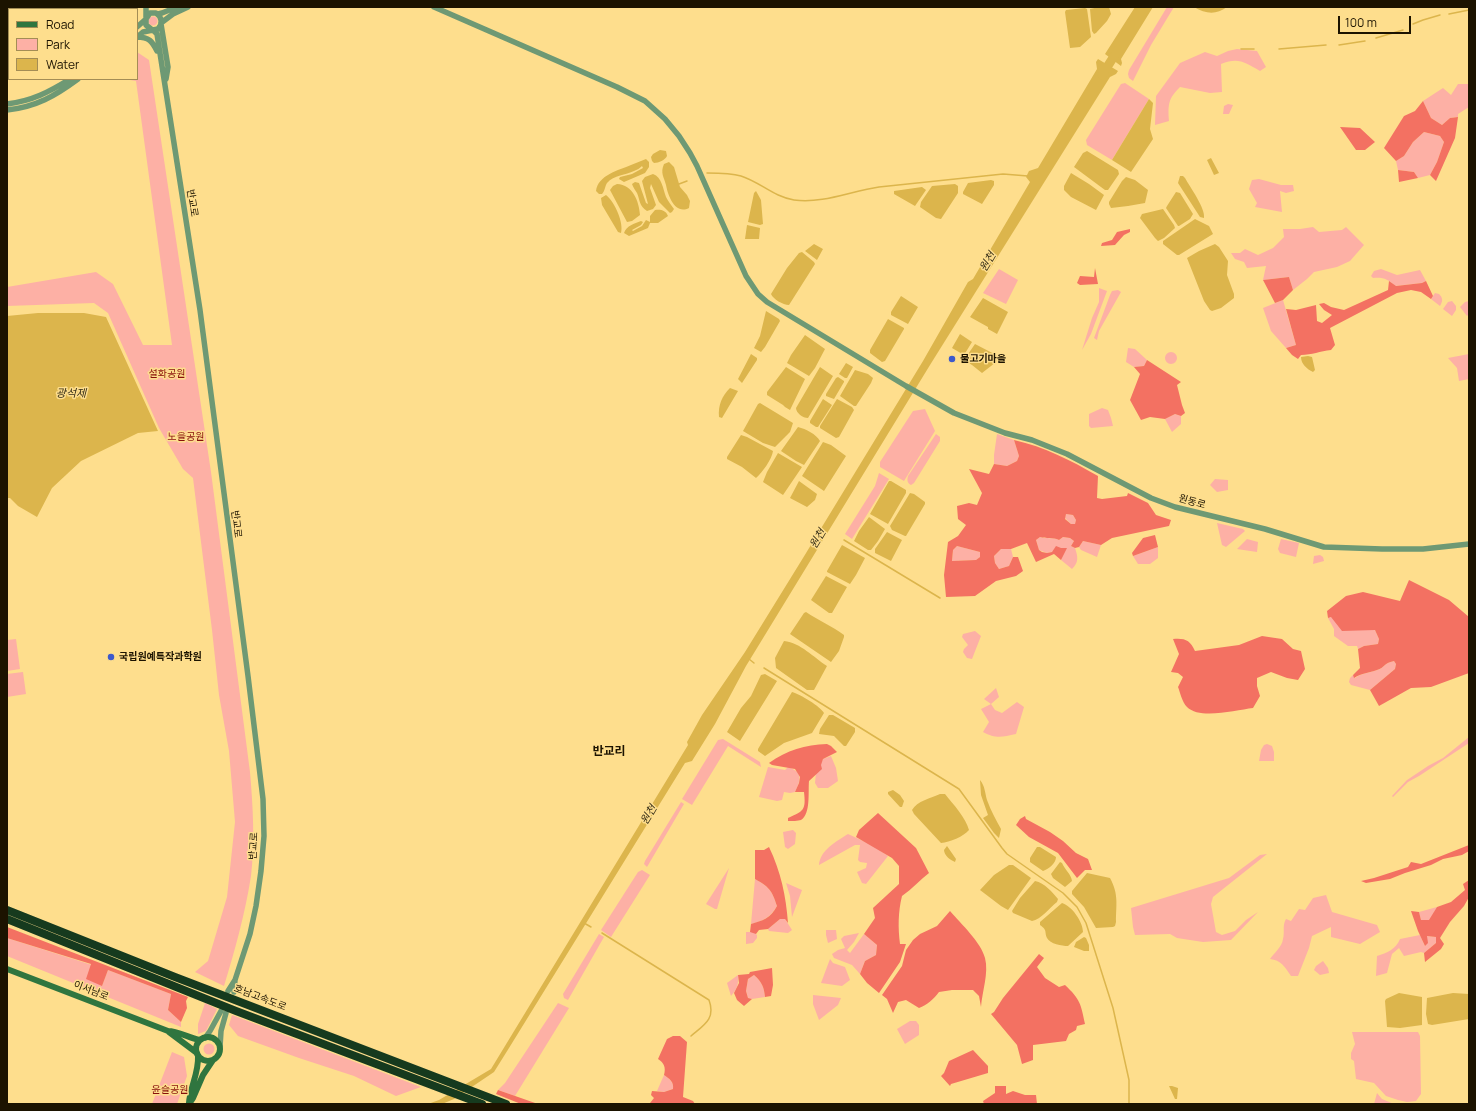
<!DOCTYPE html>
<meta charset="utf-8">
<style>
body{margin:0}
#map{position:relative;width:1476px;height:1111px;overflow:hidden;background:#fede8d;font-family:Manrope,sans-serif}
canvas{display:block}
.frame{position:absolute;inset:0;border:8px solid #1c1300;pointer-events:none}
.legend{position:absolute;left:8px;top:8px;width:130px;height:72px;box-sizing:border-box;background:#fede8d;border:1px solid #a48d55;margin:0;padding:5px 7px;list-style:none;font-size:12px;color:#1c1300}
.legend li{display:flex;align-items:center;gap:8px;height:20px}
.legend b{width:20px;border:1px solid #a48d55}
.scale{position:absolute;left:1338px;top:16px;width:73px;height:18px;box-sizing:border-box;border:2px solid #1c1300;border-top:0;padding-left:5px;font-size:12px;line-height:14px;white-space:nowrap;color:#1c1300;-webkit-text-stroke:3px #fede8d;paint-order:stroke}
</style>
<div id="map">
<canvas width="1476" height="1111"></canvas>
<div class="frame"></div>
<ul class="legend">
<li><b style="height:5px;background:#2f753f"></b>Road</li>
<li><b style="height:11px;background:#fdb0a5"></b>Park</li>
<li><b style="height:11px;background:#dcb54c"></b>Water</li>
</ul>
<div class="scale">100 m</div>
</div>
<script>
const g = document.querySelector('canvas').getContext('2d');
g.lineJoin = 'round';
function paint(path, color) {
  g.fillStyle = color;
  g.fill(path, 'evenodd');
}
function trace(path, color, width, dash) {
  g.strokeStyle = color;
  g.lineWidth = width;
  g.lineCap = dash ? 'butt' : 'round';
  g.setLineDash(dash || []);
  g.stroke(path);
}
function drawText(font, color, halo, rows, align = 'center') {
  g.font = font + ' Manrope,"Noto Sans KR",sans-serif';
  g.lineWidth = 3;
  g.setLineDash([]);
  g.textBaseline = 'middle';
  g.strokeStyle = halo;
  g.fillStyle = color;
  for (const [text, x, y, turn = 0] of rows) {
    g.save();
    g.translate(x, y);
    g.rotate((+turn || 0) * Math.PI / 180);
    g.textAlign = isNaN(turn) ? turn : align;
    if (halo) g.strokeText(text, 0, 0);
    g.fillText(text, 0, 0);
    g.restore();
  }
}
const green = new Path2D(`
 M 7,7 L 10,9 L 9,45 L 7,45 Z
 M 1167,7 L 1174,7 L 1151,45 L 1133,81 L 1129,78 L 1128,74 L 1129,70 Z
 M148.5 21a4.5 4.5 0 1 1 9 0a4.5 4.5 0 1 1-9 0Z
 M 1237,49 L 1257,51 L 1266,67 L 1260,71 C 1245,62 1238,57 1221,64 L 1222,92 L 1210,93 L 1180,87 C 1168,99 1168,104 1169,121 L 1155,125 L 1156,96 L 1180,63 L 1205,52 L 1217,56 L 1228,51 Z
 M 137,52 L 149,60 L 211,472 L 250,772 C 253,807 255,842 251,876 C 245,914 235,950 224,986 L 195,972 L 208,961 L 227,897 L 235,822 L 229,751 L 219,695 L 212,630 L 193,478 L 183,469 L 159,428 L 108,313 L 94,303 L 7,306 L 7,287 L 96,272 L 113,284 L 143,345 L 172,345 L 136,81 L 124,79 L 137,79 Z
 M 1125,83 L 1149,99 L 1112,160 L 1087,145 L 1086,140 L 1121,84 Z
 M 1458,84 L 1469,84 L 1469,107 L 1458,114 L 1458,117 L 1450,118 L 1442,125 L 1431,118 L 1423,101 L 1443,88 L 1451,95 Z
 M 1228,104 L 1233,105 L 1229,114 L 1223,114 L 1224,106 Z
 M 1424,132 L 1440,136 L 1444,142 L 1437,162 L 1430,175 L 1418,178 L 1414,172 L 1398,170 L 1396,161 L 1404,156 L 1413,142 Z
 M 1259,179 L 1281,185 L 1293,185 L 1294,191 L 1286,193 L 1280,191 L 1282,212 L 1255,207 L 1257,203 L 1249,189 L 1252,180 Z
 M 1313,227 L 1319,232 L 1342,230 L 1346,227 L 1364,245 L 1350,261 L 1337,267 L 1314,272 L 1307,279 L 1293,290 L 1289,277 L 1263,280 L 1266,266 L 1247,268 L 1244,262 L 1235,259 L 1231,253 L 1240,253 L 1245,249 L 1258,255 L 1273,248 L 1284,237 L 1283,229 L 1300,229 Z
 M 999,269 L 1018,280 L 1006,304 L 983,293 Z
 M 1381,269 L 1397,275 L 1420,270 L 1426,281 L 1422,283 L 1395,286 C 1388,279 1383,277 1373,278 L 1371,276 L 1374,271 Z
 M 1099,288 L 1107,291 L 1091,334 L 1082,350 L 1092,318 L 1099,302 Z
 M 1118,290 L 1121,292 L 1099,331 L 1097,340 L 1094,338 L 1110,295 L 1112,291 Z
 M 1435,293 L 1439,294 C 1443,298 1443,301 1440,306 L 1431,299 Z
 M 1283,300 L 1296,345 L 1286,348 L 1271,331 L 1263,308 Z
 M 1452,301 L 1456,306 L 1456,310 L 1452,316 L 1443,309 L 1448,302 Z
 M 1469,301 L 1469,314 L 1467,316 L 1460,307 L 1465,302 Z
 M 1128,348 L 1135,349 L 1147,360 L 1144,366 L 1134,367 L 1126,362 Z
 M1165 358a6 6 0 1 1 12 0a6 6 0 1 1-12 0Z
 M 1469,354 L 1469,379 L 1459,381 L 1457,368 L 1448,358 Z
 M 1102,408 L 1108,410 L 1111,418 L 1113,426 L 1091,428 L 1089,426 L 1089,414 Z
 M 925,409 L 935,431 L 904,481 L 880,467 L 880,462 L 913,411 Z
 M 1175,414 L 1181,416 L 1181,424 L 1172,432 L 1165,419 Z
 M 936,434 L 940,437 L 940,441 L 914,483 L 911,485 C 907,483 907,480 908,476 Z
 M 997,434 L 1014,440 L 1019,456 L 1017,461 L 1007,466 L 994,464 L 994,455 Z
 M 879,473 L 889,479 L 852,539 L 845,534 L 875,486 Z
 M 1215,479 L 1228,480 L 1228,490 L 1217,492 L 1210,485 Z
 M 1066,514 L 1073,515 L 1076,520 L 1075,525 L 1071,524 L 1065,518 Z
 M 1217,523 L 1243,529 L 1245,531 L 1226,547 L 1222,545 Z
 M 1040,537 C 1046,539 1053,537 1059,540 L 1063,537 L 1070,538 L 1074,541 L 1071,546 L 1075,548 C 1078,557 1079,562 1072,569 L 1061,560 L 1066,548 L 1047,553 L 1039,550 L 1036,540 Z
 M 1247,539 L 1258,542 L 1257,552 L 1237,549 Z
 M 1281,539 L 1299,543 L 1296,557 L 1280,553 L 1278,549 Z
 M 1083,541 L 1101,545 L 1097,557 L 1081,550 L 1079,547 Z
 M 957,546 L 980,552 L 980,557 L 976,560 L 952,561 L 953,550 Z
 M 1158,547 L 1158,558 L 1150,564 L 1138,564 L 1133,556 Z
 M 1001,549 L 1011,549 L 1013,557 L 1009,566 L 999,569 L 995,563 L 994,556 Z
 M 1320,555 L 1323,557 L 1324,561 L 1313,564 L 1314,556 Z
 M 1331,617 L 1369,629 L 1375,630 L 1379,639 L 1378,644 L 1364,646 L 1358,649 L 1357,646 L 1348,646 L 1334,636 L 1334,629 L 1328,618 Z
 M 975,631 L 981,636 L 972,659 L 967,658 L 963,652 L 964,649 L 968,645 L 962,637 L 963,634 Z
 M 16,639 L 20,669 L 7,671 L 7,640 Z
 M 1394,661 L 1396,664 L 1395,669 L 1370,690 L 1351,685 L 1349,682 L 1350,678 L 1353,675 L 1355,678 C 1362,673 1369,673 1377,670 C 1385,668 1383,663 1394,661 Z
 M 23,672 L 26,694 L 7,697 L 7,674 Z
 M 996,688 L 999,697 L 991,704 L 995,710 L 1002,713 L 1017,702 L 1024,707 L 1016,734 C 1002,737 996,739 983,732 L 989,722 L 981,709 L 991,704 L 984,699 Z
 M 1469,737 L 1469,743 L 1419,776 L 1408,782 L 1393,797 L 1392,796 L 1407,780 L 1428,766 L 1443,758 Z
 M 723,739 L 760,762 L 761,767 L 728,746 L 692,805 L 682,799 L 718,740 Z
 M 1267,744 L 1272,746 L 1274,752 L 1274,761 L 1259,761 L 1261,750 L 1264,745 Z
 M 831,756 L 836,768 L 838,781 L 828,788 L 818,788 L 815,783 L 816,773 L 823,759 Z
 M 768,767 L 785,770 L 788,767 C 803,772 801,780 795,792 L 790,793 L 784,792 L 782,800 L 777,801 L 759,797 Z
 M 681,802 L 684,804 L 647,867 L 644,864 L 645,861 Z
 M 793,830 L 796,833 L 795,844 L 788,849 L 785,847 L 783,832 Z
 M 848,834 L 874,846 L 888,856 L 866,884 L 862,883 L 857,872 L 866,868 L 867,863 L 860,862 L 858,860 L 860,845 L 855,845 L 819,865 C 820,850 837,841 848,834 Z
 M 1267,854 L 1213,897 L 1211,904 L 1216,932 L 1222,935 L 1235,931 L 1246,920 L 1258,912 L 1231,940 L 1203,942 L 1177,938 L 1170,934 L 1135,935 L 1133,927 L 1131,908 L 1229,878 L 1260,855 Z
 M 729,868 L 717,909 L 715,909 L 706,904 Z
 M 642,870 L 650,875 L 611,937 L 601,930 L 638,872 Z
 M 755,879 C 769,887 772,890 777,906 C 771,917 763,921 751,924 Z
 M 786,883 L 802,890 L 792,917 L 790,896 Z
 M 1326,895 L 1332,912 L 1377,925 L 1380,932 L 1360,944 L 1331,937 L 1331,927 L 1312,936 L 1309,948 L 1298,976 L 1291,976 C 1285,967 1281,960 1270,959 C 1274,953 1282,947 1283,939 C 1285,932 1282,926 1286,919 L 1291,921 L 1299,909 L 1305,910 L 1313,898 Z
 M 1437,907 L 1430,920 L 1421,920 L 1419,912 Z
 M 780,919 L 785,919 L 792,930 L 788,933 L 769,931 L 768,929 Z
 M 826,930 L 836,930 L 837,939 L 828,943 L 826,935 Z
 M 746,932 L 754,932 L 757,935 L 757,938 L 753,943 L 746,944 Z
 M 859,933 L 854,942 L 847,950 L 850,953 L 864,934 L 877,945 L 876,955 L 865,961 L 860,974 L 852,965 L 834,958 L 832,954 L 838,950 L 845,948 L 841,939 L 844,936 Z
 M 599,934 L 604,937 L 568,1000 L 564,998 L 563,994 Z
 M 1420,935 L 1425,946 L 1427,936 L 1436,937 L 1436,943 L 1424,953 L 1421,952 L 1404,956 L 1399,948 L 1392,954 L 1387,973 L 1376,976 L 1377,956 C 1387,953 1396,949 1400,939 Z
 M 7,938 L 92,965 L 102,986 L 108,970 L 171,994 L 168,1010 L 181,1022 L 181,1027 L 7,956 Z
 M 830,959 L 833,963 L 845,967 L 850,980 L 842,986 L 821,983 Z
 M 1323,961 L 1328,968 L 1329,973 L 1320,975 L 1314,970 L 1316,966 Z
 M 738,975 C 739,984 737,989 731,996 L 727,983 Z
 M 754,975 C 762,982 764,987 765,997 L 752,999 L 748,998 L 746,991 L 748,979 Z
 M 813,995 L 841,998 L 838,1005 L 819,1020 L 813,1004 Z
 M 205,1003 L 217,1009 L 206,1031 L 198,1034 L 198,1024 Z
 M 558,1003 L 569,1008 L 515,1096 L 498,1090 L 505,1083 Z
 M 232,1015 L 421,1087 L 396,1096 L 354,1076 L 299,1058 L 238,1036 L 229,1025 Z
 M 910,1021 L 916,1021 L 919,1025 L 919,1035 L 905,1044 L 897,1029 Z
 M 1352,1032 L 1418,1032 L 1420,1036 L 1421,1094 L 1416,1101 L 1407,1102 L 1398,1100 L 1386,1096 L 1374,1083 L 1356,1079 L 1354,1061 L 1351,1059 L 1351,1053 L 1355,1044 Z
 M203.5 1049a5.5 5.5 0 1 1 11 0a5.5 5.5 0 1 1-11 0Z
 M 172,1052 L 184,1057 L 187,1076 L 177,1104 L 152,1104 Z
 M 664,1075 C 670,1079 674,1082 673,1089 L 664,1092 L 657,1091 Z
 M 1377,1093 L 1382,1099 L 1394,1104 L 1374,1104 Z`);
const forest = new Path2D(`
 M 1423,101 L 1431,118 L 1442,125 L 1450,118 L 1458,117 L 1455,138 L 1436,181 L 1430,175 L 1437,162 L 1444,142 L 1440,136 L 1424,132 L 1413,142 L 1404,156 L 1396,161 L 1384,148 L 1404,116 L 1415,111 Z
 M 1340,127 L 1360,128 L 1375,142 L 1365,150 L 1356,150 Z
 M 1398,170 L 1414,172 L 1418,178 L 1399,182 Z
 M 1130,229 L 1130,232 L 1124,235 L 1115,245 L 1101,246 L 1102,243 L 1112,240 L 1117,232 Z
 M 1095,268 L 1098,284 L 1080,285 L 1077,283 L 1080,276 L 1094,277 Z
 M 1289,277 L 1293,290 L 1283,300 L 1275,303 L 1263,280 Z
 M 1389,281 L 1396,286 L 1422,283 L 1426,281 L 1433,296 L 1431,299 L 1421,292 L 1411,290 L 1397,293 L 1330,328 L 1335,345 L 1331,350 C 1320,351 1312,355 1301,355 L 1298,359 L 1292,355 L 1286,348 L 1296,345 L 1286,309 L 1296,310 L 1316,305 L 1317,321 L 1322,323 L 1332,315 L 1324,310 L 1319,304 L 1324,303 L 1331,307 L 1344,310 L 1388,290 Z
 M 1147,360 L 1181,382 L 1177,385 L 1182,405 L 1185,413 L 1181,416 L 1175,414 L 1165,419 L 1150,417 L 1141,420 L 1130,400 L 1140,374 L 1134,367 L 1144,366 Z
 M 1014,440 C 1045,447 1070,460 1098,476 L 1097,498 L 1102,499 L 1127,496 L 1128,493 L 1148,503 L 1156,515 L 1171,520 L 1169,526 L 1112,538 L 1101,545 L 1083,541 L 1079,547 L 1075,548 L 1071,546 L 1074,541 L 1070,538 L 1063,537 L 1059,540 C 1053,537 1046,539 1040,537 L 1036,540 L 1039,550 L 1042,552 L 1047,553 L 1052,552 L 1056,546 L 1061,548 L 1067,548 L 1061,560 L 1054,554 L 1036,562 L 1027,543 L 1011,549 L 1001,549 L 994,556 L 995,563 L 999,569 L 1009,566 L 1013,557 L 1018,557 L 1023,571 L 1016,576 L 996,581 L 975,596 L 946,597 L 944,575 L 948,542 L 958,536 L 966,525 L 958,519 L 957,506 L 969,503 L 977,505 L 982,493 L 969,469 L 989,474 L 994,464 L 1007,466 L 1017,461 L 1019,456 ZM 1066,514 L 1073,515 L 1076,520 L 1075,524 L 1071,524 L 1065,519 ZM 957,546 L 980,552 L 980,557 L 976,560 L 952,561 L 953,550 Z
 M 1155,535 L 1158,547 L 1133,556 L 1132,553 L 1143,538 Z
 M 1409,580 L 1449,600 L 1469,617 L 1469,673 L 1431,687 L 1411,688 L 1379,706 L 1370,690 L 1395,669 L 1396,664 L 1394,661 C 1383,663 1385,668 1377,670 C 1369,673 1362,673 1354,678 L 1353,675 L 1360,668 L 1358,649 L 1364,646 L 1378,644 L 1379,639 L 1375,630 L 1342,631 L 1331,617 L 1328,618 L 1327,611 L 1346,596 L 1363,592 L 1400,601 Z
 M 1262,636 L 1282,639 L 1293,649 L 1301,651 L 1305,669 L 1298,680 L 1287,678 L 1271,672 L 1257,678 L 1257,686 L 1260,696 L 1253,708 C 1236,710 1200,720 1187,707 C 1182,702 1180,692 1178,687 L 1183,677 L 1178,673 L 1171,672 L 1179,654 L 1173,639 C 1185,638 1190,640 1195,651 L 1239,645 Z
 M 827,744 L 831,746 L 837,752 L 823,759 L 821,765 L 822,769 L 809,781 C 808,791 811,814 801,820 C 798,821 792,821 788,821 L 788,818 C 804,811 806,810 804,792 L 795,792 L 799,783 L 800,777 L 795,769 L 772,765 L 769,763 C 787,750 805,745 827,744 Z
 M 878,813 L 916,848 L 929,873 C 920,880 912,889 902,896 C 898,912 898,928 900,944 L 906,944 L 900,962 L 879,993 L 867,983 L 860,974 L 865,961 L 876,955 L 877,945 L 864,934 L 875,918 L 873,908 L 899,884 L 899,866 L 892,858 L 856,837 L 859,830 Z
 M 1025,816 L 1026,819 L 1050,832 L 1063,841 L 1076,853 L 1088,859 L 1092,870 L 1085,870 L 1077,878 L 1058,853 L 1029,837 L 1016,825 L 1020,819 Z
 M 1469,845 L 1469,851 L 1462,855 L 1443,859 L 1431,865 L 1405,873 L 1390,879 L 1366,883 L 1361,881 L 1374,878 L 1408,867 L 1411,862 L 1421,864 Z
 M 769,847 C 781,872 786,896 788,923 L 785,919 L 780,919 L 768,929 L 759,930 L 756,934 L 750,932 L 751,924 C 762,921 771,918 777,906 C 772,890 769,887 755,879 L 755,850 L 764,850 Z
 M 1469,880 L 1469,897 L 1464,906 L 1450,922 L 1440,938 L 1444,944 L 1441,949 L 1425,962 L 1424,953 L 1436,943 L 1436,937 L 1427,936 L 1428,943 L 1425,946 L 1418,931 L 1411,911 L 1419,912 L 1421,920 L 1429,920 L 1437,907 L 1451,902 L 1465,890 L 1463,884 Z
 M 950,911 C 961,924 981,942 985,958 C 989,973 982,992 981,1007 L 979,996 L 973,990 L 952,990 L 939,992 C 934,999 927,1005 919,1008 L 906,1000 L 898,1002 L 893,1013 L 887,999 L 882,995 L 902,966 L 906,950 L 913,940 L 920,934 L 937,926 Z
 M 7,927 L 188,997 L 186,1001 L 187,1008 L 181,1022 L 168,1010 L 171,994 L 108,970 L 102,986 L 86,979 L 91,964 L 7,938 Z
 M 1039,954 L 1044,958 L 1037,967 L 1045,978 L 1059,987 L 1065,985 C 1080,999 1081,1004 1085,1024 L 1077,1026 L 1076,1030 L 1069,1034 L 1066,1041 L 1033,1045 L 1033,1060 L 1022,1064 L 1017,1045 L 991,1014 L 994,1012 L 1003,998 Z
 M 772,968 L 773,985 L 771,996 L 765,997 C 764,987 762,982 754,975 L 748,979 L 746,991 L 748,998 L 752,999 L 744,1006 L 737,1000 L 734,993 L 739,983 L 738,975 L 749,974 L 750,972 Z
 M 673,1036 L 680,1036 L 687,1042 L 683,1097 L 693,1101 L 695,1104 L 644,1104 L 650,1103 L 654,1098 L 651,1095 L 652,1091 L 664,1092 L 673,1089 C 674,1082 670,1079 664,1075 C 666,1067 664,1063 658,1059 L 667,1039 Z
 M 973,1050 L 988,1066 L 988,1073 L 951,1084 L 950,1086 L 941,1076 L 944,1073 L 949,1061 Z
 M 995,1086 L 1006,1086 L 1006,1094 L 1013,1091 L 1025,1095 L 1036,1095 L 1037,1104 L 984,1104 L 983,1101 L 995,1093 Z
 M 498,1090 L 538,1104 L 521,1104 L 496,1094 Z`);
const water = new Path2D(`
 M 1099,7 L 1109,7 L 1111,14 L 1107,21 L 1096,33 L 1094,34 L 1092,31 L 1090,9 Z
 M 1135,7 L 1153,7 L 1121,59 L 1122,63 L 1121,66 L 1105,54 Z
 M 1194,7 L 1227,7 C 1216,15 1206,14 1194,7 Z
 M 1085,8 L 1087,9 L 1091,37 L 1080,47 L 1070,48 L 1065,12 L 1066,10 Z
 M 1098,59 L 1118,71 L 1116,74 L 1110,77 L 930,365 L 746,666 L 715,724 L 692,761 L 685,763 L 509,1048 L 494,1072 L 454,1099 L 442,1104 L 428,1104 L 439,1100 L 491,1069 L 688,745 L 687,742 L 702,715 L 745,652 L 803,558 L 923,361 L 968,282 L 973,279 L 1030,182 L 1026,177 L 1029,171 L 1038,168 L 1097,69 L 1096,62 Z
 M 1149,99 L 1153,103 L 1150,129 L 1153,139 L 1131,172 L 1112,160 Z
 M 660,150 L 666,151 L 667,156 C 665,160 659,163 654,163 L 652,161 L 651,157 L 653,154 Z
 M 1087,151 L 1118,170 L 1119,174 L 1108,190 L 1105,190 L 1074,167 L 1083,153 Z
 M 1211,158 L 1219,173 L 1214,175 L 1207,160 Z
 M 646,159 L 649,162 L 649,167 L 645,173 L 624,182 L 619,179 L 620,177 L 632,174 L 643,168 L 642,166 C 640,168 637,170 634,171 C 626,175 614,175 607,183 C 605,186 605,191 602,194 L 599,194 L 596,191 C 598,175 619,170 631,165 C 636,163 641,161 646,159 Z
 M 669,162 L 674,167 L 680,187 L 687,195 L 690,201 L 689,208 C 675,215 668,196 666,185 C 664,177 660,173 664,164 Z
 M 1071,173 L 1089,184 L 1104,195 L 1096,210 L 1071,197 L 1064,190 L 1064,186 Z
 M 653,174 C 662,177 663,189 666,197 C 668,201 671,205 674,209 L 672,212 L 670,213 L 659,202 L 651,184 L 650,188 L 656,205 L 653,209 L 647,211 C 639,206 640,200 637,193 C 635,190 633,187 632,184 L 635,182 L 639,183 L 646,203 L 648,204 L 642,181 L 645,177 Z
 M 1180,176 L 1183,176 L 1185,178 C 1190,187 1206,209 1204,218 L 1200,217 L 1178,183 Z
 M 1126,177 L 1135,180 L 1148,190 L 1145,203 L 1128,206 L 1111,208 L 1109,204 L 1109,202 L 1122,181 Z
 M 991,180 L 994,181 L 994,185 L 982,204 L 963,194 L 963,192 L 968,183 Z
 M 617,184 C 633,185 639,201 640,215 L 632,221 L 627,222 L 610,190 L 613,186 Z
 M 955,184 L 958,186 L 958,193 L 941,219 L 936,218 L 920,207 L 921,202 L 932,186 Z
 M 922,187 L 926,190 L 915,206 L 894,194 L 894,191 Z
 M 756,191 L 761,200 L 763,224 L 760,225 L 748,222 L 754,193 Z
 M 1176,192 L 1180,193 L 1193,214 L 1190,219 L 1179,226 L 1178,226 L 1166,208 L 1167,206 Z
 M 606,195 C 615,202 624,223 621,233 L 618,232 L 602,205 L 601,198 Z
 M 1163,209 L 1174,225 L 1175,228 L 1164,238 L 1158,241 L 1155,238 L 1140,218 L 1142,214 Z
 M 655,210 C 660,209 666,210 668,216 L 658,223 L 650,223 L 648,228 L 629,236 L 624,233 C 627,225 634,224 641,221 L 643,222 L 641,225 L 632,230 L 633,231 L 642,226 L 646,220 L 650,222 L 650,216 Z
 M 1195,219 L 1209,226 L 1213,234 L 1179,255 L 1177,255 L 1163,244 L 1163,241 Z
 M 747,225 L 760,228 L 759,239 L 745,239 Z
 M 814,244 L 823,249 L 817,260 L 805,251 Z
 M 1215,244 L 1219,247 L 1228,261 L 1227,275 L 1234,294 L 1234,298 L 1221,308 L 1212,311 L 1210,310 L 1204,301 L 1187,258 L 1199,251 Z
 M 802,252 L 814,262 L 815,264 L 789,305 C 783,305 773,299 771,294 L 787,268 L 799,253 Z
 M 901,296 L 918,307 L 908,324 L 891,315 L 891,312 Z
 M 983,298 L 1008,312 L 997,334 L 988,329 L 988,327 L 970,317 Z
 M 766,311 L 779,319 L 780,321 L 765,347 L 761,352 L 754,348 L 760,336 Z
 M 38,313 L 84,313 L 106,317 L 158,431 L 138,433 L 81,461 L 52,488 L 37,517 L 18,506 L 10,498 L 7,498 L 7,316 Z
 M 888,319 L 904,328 L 904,329 L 885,361 L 882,362 L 870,353 L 870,350 Z
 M 960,334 L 972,342 L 964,355 L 952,348 Z
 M 805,335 L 825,349 L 815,368 L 809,376 L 787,363 L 791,355 Z
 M 975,344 L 1000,357 L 1000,359 L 982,373 L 972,365 L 964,360 Z
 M 751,354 L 757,358 L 757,360 L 742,383 L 738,379 Z
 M 1308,356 L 1312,357 L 1315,370 L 1313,372 C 1307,369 1301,364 1301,357 Z
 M 846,363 L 853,367 L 847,378 L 845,378 L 839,374 Z
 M 786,367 L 805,379 L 790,410 L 785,407 L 783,405 L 767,395 L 767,392 Z
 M 820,367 L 833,376 L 808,418 C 803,418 796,413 796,408 Z
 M 855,370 L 868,374 L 873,378 L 871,383 L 856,406 L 854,406 L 840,396 Z
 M 838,377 L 844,381 L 844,382 L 834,399 L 826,396 L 826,394 L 836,378 Z
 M 730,388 L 738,391 L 722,418 L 719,417 C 718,405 722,396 730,388 Z
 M 823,399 L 832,405 L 818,427 L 816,427 L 810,423 L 810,421 Z
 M 837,399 L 852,407 L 854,410 L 839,437 L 836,438 L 820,428 L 820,426 Z
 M 760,403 L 793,423 L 790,432 L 775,447 L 763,443 L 743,431 L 758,404 Z
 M 798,427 C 806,429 816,434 820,441 L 804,465 L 796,461 L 781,451 Z
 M 741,435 L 747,437 L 773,451 C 772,459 762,473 756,478 L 742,467 L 727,459 L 727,457 Z
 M 823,442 L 831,445 L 846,456 L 824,491 L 802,476 Z
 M 778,453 L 802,467 L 783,495 L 763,482 L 767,472 Z
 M 799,481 L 817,494 L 815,500 L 807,507 L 790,498 Z
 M 889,481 L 891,481 L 906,490 L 906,493 L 888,524 L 870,514 Z
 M 910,493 L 914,494 L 925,502 L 925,504 L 906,536 L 905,536 L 892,530 L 890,526 Z
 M 869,517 L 885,529 L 878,541 L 871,550 L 868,550 L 854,541 L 859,531 Z
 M 887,532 L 902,540 L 891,561 L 875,553 L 875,549 Z
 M 842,545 L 865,558 L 856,575 L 850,584 L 827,572 L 827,571 Z
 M 826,576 L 847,587 L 832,613 L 829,613 L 811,600 Z
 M 806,612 C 818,620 832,626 844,635 L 844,637 L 839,651 L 831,662 L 790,634 L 804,613 Z
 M 784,641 C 801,643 813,657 827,666 L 814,690 L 807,690 L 776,668 L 775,658 Z
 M 765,674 L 777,681 L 740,741 L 727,732 L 741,708 L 751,696 L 761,675 Z
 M 792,692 C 800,694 821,707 824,713 L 812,733 L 784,743 L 765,756 L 758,751 L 758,749 Z
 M 829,715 L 833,715 L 855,728 L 855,732 L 846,746 L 844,746 L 834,736 L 819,734 L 820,729 Z
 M 980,780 C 985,786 985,793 987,800 C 991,811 996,820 1001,829 L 999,838 L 994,833 L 983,818 L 988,815 L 981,795 Z
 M 893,790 L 900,795 L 904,801 L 902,807 L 900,807 L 888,794 L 888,792 Z
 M 940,794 L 945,794 C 953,804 966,818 969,830 C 963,837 950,842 941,843 L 914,814 L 912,810 C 917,801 931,798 940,794 Z
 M 947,846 L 956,859 L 955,862 C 950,860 944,855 944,850 Z
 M 1037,847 L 1040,847 L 1056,857 C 1056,863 1049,869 1043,871 L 1030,862 L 1030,858 Z
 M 1060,862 L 1062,863 C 1065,870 1071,874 1072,881 L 1065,887 L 1053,878 L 1051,874 Z
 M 1009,865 L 1013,865 L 1031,878 L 1008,910 L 1001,906 L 980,890 L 994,875 Z
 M 1087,873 L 1110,878 C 1119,895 1116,904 1116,922 L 1115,926 L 1113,927 L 1096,928 L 1084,907 L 1072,894 L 1072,891 Z
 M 1035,881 C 1045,883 1052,892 1058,899 L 1057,902 C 1050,907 1041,920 1032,921 L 1013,913 L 1012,911 L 1020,898 Z
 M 1062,903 C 1072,906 1083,922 1083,932 L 1068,946 C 1062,946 1050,944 1047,938 C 1044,931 1048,931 1040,925 L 1040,922 Z
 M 1084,937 L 1086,938 L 1089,945 L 1089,951 L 1084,951 L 1074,947 L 1076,942 Z
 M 1399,993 L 1422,997 L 1422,1025 L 1400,1028 L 1387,1027 L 1385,1001 L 1386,999 Z
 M 1453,993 L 1469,994 L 1469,1019 L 1432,1025 L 1428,1024 L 1426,1014 L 1427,998 Z
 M 1169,1086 L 1172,1086 L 1178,1088 L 1177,1099 L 1175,1099 Z`);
const stream = new Path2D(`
 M 1449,14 L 1469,10
 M 1413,24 L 1423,20 L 1440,15
 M 1376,38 L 1403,30
 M 1339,45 L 1365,41
 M 1241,49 L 1254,49
 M 1279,49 L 1326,45
 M 707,173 C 718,173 731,173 741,176 C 760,182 774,197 794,200 C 823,204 851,191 879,187 L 1003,174 L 1028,176
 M 679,184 L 687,181
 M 844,540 L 940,598
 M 749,659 L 754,663
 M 764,668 L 959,789 L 1002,848 L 1007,854 L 1063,893 L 1077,907 L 1086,923 L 1113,1008 L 1129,1080 L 1129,1104
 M 584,923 L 591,927
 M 602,933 L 709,1000 C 716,1019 704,1025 691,1036`);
const river = new Path2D(`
 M 1102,75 L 1118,50`);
const tertiary = new Path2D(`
 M 146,7 L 146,17
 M 434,7 L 617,87 L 645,101 L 665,119 L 679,136 L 690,153 L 697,166 L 746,276 L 758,294 L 767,302 L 906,386 L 954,413 L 1005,433 L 1032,440 L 1067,454 L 1151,498 L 1175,507 L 1265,529 L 1324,547 L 1382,549 L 1423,549 L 1469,544
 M 158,14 L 162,13 L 177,7
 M 161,23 L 173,14 L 188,7
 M 161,24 L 168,67 L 166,79
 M 137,27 L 146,19
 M 153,30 L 157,34 L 200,310 L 248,676 L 263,799 L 264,836 L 261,871 L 256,906 L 250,934 L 235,980 L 234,992
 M 137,37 L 143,32 L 158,29 C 163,24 162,17 156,13 L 150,13 L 146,19 L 146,25 L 151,29
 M 137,37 C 149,37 152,41 157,51
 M 7,104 C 32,101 49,92 70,79
 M 7,110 C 36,107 55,96 78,79
 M 228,991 L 235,980
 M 205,1038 L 210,1031 L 221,1011
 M 220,1047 L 221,1031 L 226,1013`);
const secondary = new Path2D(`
 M 7,969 L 168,1031 C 178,1031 189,1038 200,1040
 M 169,1032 L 197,1053
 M196 1049a12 12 0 1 1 24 0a12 12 0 1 1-24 0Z
 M 189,1103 C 190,1087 199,1073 198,1056
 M 189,1104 L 193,1098 L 203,1075 L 213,1060`);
const motorway = new Path2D(`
 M 7,910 L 175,977 L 506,1104
 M 7,919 L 236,1011 L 482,1104`);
const markers = [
 [952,359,4,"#3d59cb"],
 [111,657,4,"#3d59cb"]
];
const streetNames = [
 ["반교로",192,203,81],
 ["원동로",1192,502,16],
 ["반교로",236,524,83],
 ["반교로",254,846,-87],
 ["이서남로",91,991,21],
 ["호남고속도로",260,998,21]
];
const poiNames = [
 ["물고기마을",960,359],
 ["국립원예특작과학원",119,657]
];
const parkNames = [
 ["설화공원",167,374],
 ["노을공원",186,437],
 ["윤슬공원",170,1090]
];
const waterNames = [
 ["원천",988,262,-59],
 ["광석제",71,394],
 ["원천",818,539,-59],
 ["원천",649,815,-59]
];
const quarterNames = [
 ["반교리",609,752]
];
paint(green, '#fdb0a5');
paint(forest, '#f37162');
paint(water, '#dcb54c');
trace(stream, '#dcb54c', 1.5);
trace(river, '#dcb54c', 9);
trace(tertiary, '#6e9974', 5.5);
trace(secondary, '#2f753f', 6);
trace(motorway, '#163a1e', 8);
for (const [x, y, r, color] of markers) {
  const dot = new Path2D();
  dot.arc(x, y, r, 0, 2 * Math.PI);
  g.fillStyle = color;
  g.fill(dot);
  trace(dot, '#fede8d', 1.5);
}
drawText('10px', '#1c1300', '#fede8d', streetNames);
drawText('bold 10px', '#1c1300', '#fede8d', poiNames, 'left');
drawText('10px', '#880f0b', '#fede8d', parkNames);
drawText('italic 11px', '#362e17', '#fede8d', waterNames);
drawText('bold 12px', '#1c1300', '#fede8d', quarterNames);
</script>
